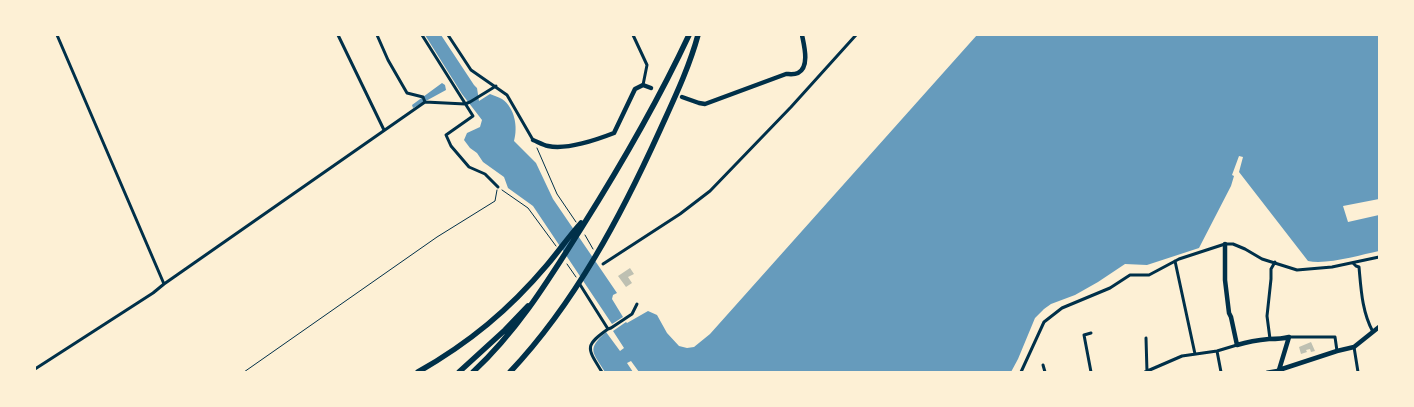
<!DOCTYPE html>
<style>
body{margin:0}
#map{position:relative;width:1414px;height:407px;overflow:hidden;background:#fdf0d5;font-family:Jost,sans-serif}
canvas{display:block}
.frame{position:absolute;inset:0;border:36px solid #fdf0d5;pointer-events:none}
</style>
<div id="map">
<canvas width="1414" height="407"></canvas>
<div class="frame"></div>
</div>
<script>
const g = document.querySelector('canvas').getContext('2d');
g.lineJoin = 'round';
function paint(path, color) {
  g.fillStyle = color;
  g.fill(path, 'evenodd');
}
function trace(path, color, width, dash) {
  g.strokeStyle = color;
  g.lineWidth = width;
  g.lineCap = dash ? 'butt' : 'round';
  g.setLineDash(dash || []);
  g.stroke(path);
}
const water = new Path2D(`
 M 425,35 L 441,35 L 474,85 L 477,88 L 479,101 L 490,94 C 494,96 499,97 502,99 C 515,108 518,127 514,141 L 536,163 L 553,199 L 617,293 L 613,295 L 612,299 L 623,317 L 612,324 L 533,206 L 508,188 L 504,177 L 483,162 L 477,153 L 470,148 L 464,140 L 467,133 L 480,127 L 482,120 L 462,94 Z
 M 977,35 L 1379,35 L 1379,199 L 1343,206 L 1348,222 L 1379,215 L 1379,251 C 1360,255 1327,265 1308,261 L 1239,172 L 1243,157 L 1239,156 L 1232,175 L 1234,176 L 1231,186 L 1199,248 L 1147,265 L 1125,264 L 1098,282 L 1075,295 L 1051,304 L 1044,309 L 1035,318 L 1018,359 L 1011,372 L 639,372 L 631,361 L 627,363 L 633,372 L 605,372 C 593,352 586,350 606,332 L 620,351 L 624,348 L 613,331 L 626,322 L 627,323 L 648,311 L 657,315 L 667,333 L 679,346 L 687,348 L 694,347 L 710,334 Z
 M 442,83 L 445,85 L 446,90 L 413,108 L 412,105 Z`);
const building = new Path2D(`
 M 630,268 L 634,274 L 628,277 L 632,283 L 626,287 L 618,276 Z
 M 1311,342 L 1315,351 L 1311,352 L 1310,349 L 1306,350 L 1307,352 L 1301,354 L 1299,347 Z`);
const path = new Path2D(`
 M 537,148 L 557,194 L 576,222
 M 502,190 L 528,208 L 556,246
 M 585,235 L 593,249
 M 567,264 L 576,277
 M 244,372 L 437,237 L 495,201 L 497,190`);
const minor = new Path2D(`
 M 57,35 L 164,284
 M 338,35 L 384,130
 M 377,35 L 388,60 L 407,93 L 423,97 L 425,102
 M 422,35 L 473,116 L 446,135 L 451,146 L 469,167 L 485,174 L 498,187
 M 448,35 L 471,70 L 507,95 L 533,140
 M 633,35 L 647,65 L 643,85
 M 1175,261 L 1195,354
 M 1353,263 L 1356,266 L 1359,267 C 1361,289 1362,312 1373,332
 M 603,264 L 680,214 L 710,191 L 791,107 L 856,35
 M 579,283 L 608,329 C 584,346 587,348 602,372
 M 608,329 L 611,328 L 632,314 L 637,304
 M 1091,333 L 1084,335 L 1091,372
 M 1289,337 L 1335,337 L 1337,351
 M 1146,338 L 1147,372
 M 1270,339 L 1267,316 L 1271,279 L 1271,269 L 1275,262
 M 1354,347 L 1358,372
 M 1217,351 L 1221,372
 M 1043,365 L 1045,372
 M 35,369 L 153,293 L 164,284 L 425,102 L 465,104 L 470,102 L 496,86
 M 1021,372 L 1044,322 L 1062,308 L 1110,288 L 1130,275 L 1149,275 L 1179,259 L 1225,244 L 1233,244 L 1245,249 L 1262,259 L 1297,270 L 1332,267 L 1379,257
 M 1145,372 L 1182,356 L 1217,351 L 1237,345
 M 1267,372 L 1279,370`);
const secondary = new Path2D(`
 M 682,97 L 699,103 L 705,104 L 786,74 C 789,74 794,75 798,73 C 810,67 804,45 802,35
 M 533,140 C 538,142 543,145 548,146 C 567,150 596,140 614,133 L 635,89 L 643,85 L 651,88
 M 1225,244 L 1225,280 L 1229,313 L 1231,317 L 1237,345 C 1247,342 1258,340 1269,339 C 1276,339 1282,339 1289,337
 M 1279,370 L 1337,351 L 1354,347 L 1379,327
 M 1279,370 L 1289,337`);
const motorway = new Path2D(`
 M 418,372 C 469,343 509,310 547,265 C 559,251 569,236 581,223
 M 459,372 L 505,330 L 528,306
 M 473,372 C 519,329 549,279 582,227 C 621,165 658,101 689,35
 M 510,372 C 575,303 621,216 660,130 C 674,99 689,68 698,35`);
paint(water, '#669bbc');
paint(building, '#bec0b2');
trace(path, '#003049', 1);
trace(minor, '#003049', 3);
trace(secondary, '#003049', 4.5);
trace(motorway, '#003049', 5.5);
</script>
